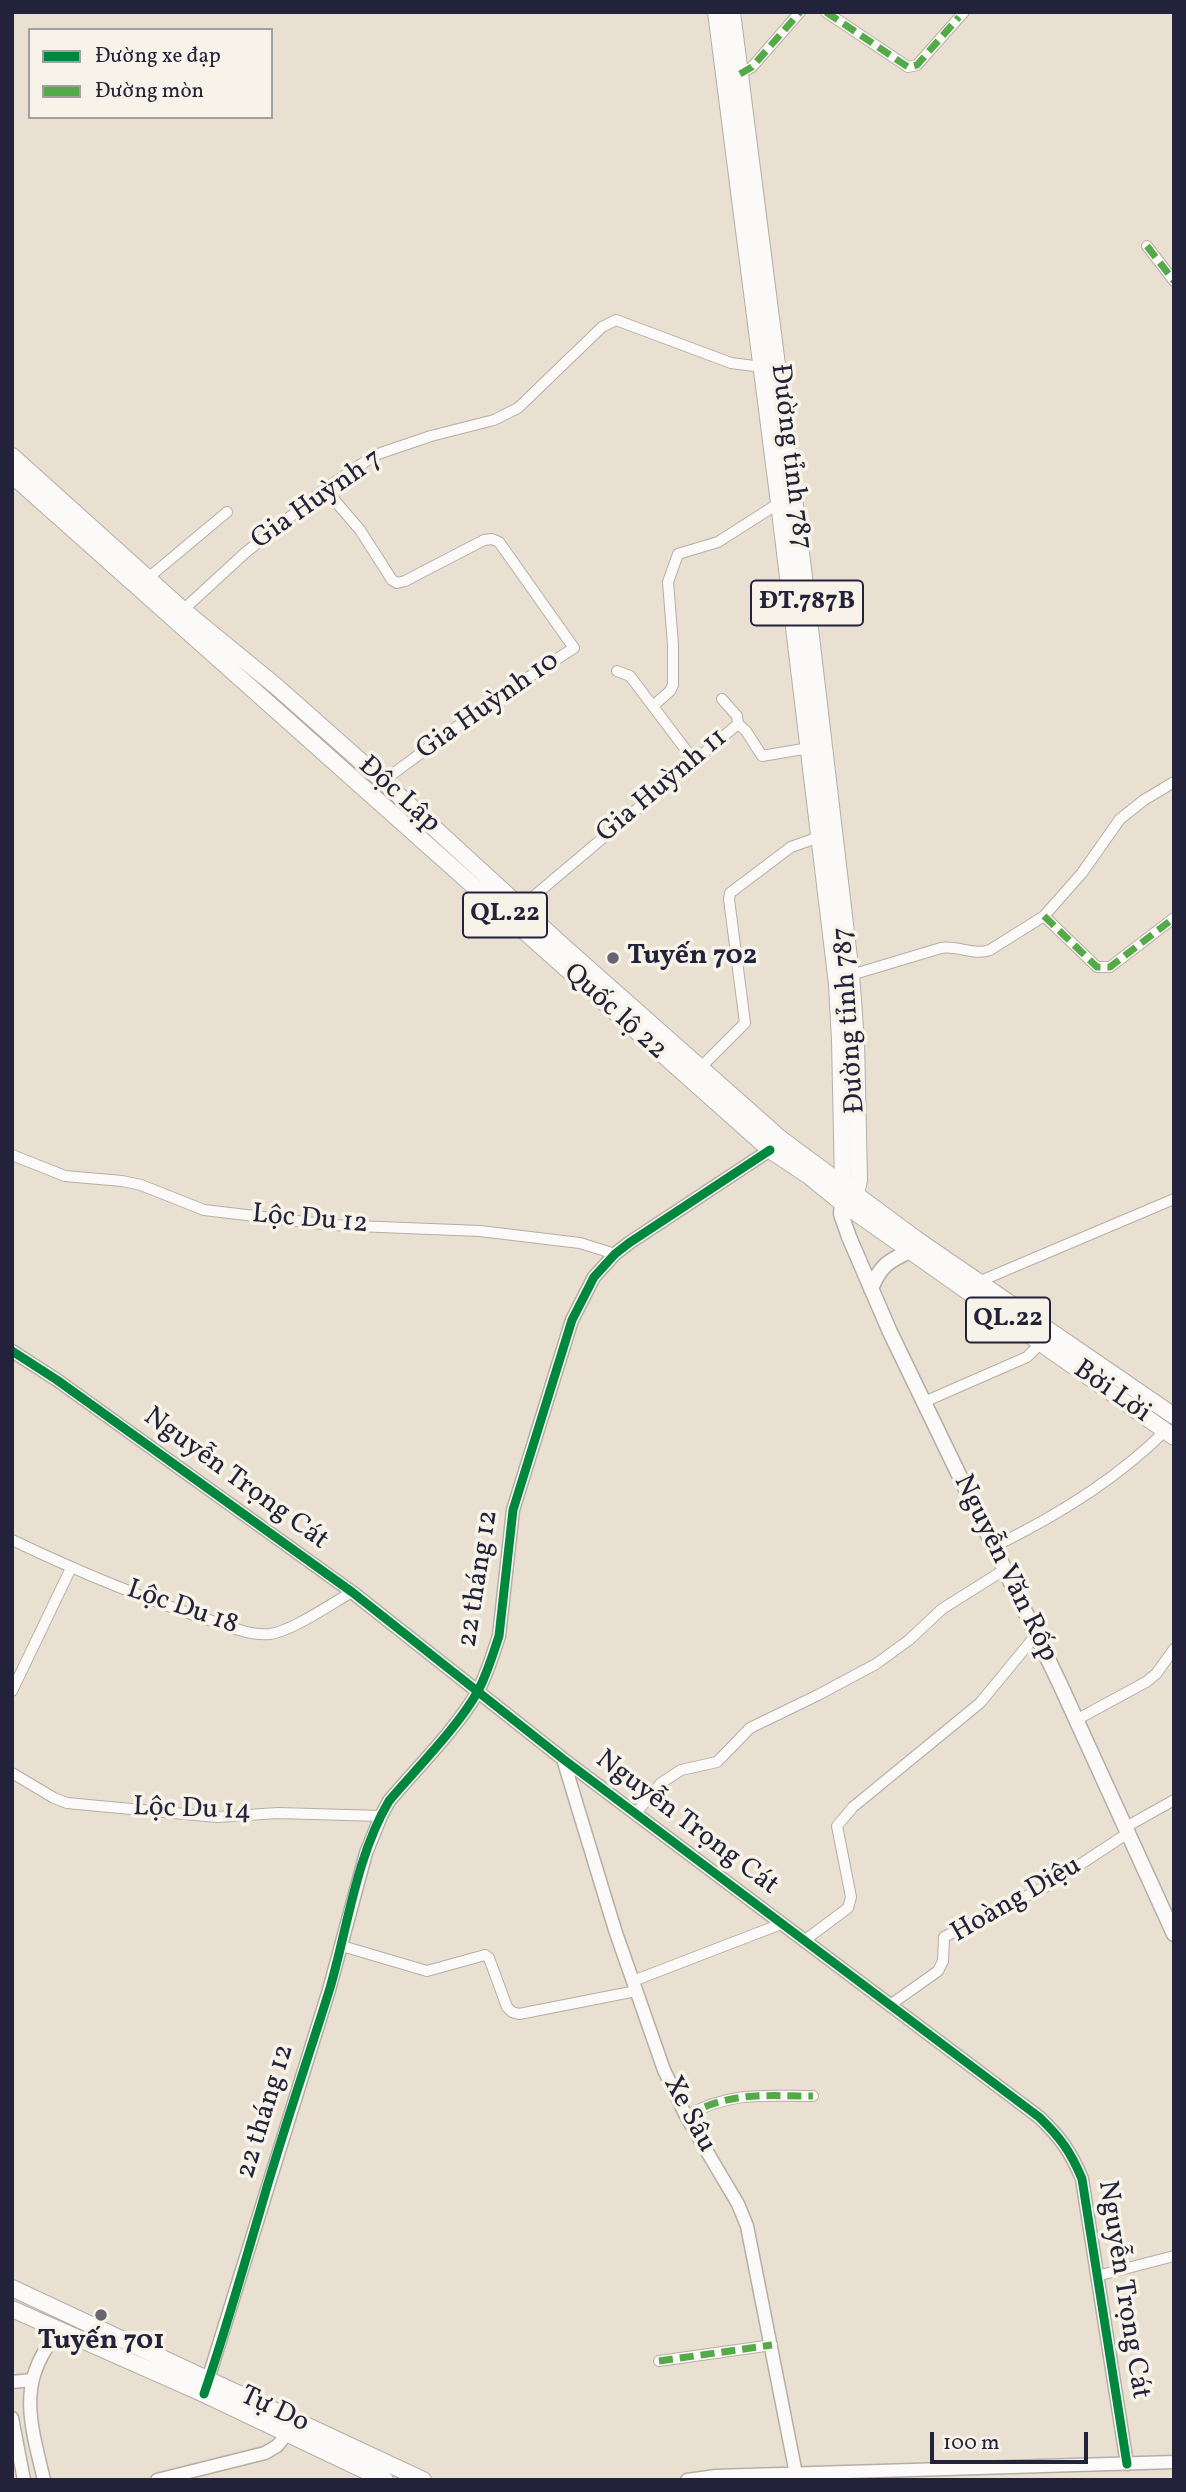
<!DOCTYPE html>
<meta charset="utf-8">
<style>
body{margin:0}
#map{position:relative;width:1186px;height:2492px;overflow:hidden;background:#eae0d2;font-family:Vollkorn,serif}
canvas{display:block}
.frame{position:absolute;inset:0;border:14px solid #22223b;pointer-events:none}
.legend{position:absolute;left:28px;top:28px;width:245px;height:91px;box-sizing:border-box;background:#f7f3e8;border:2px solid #a29fa3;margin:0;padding:9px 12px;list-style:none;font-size:21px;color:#22223b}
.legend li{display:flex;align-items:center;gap:14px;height:35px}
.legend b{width:35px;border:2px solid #a29fa3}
.scale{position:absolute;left:930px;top:2432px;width:158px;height:32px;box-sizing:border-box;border:4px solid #22223b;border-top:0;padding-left:9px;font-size:21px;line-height:24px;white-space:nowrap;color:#22223b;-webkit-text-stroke:5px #f7f3e8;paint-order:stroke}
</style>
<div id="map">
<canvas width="1186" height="2492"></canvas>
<div class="frame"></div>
<ul class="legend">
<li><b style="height:9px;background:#00873e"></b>Đường xe đạp</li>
<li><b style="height:9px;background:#53aa46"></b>Đường mòn</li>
</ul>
<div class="scale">100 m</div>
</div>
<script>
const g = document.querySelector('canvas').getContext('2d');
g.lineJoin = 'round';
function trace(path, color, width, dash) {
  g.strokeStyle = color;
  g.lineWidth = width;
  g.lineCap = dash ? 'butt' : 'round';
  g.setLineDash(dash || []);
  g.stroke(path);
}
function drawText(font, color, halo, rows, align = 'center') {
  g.font = font + ' Vollkorn,serif';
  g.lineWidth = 7;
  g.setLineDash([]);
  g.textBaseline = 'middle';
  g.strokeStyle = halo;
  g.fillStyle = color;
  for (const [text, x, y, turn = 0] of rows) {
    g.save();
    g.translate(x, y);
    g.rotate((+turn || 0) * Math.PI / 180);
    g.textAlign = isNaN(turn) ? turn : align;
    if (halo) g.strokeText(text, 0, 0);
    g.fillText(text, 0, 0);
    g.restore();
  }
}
const minor = new Path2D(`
 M 826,12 L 908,67 L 917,65 L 964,12
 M 740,74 L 752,67 L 800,12
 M 1147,246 L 1174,281
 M 325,489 L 360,530 L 392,580 L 397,583 L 405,581 L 484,540 L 492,539 L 499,542 L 574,648 L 496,698 L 383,781
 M 148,578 L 227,512
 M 183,610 L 245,553 L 325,489 L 375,455 L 431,436 L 494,420 L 518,408 L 602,327 L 616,320 L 731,363 L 762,367
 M 617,671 L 630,676 L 695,762
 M 722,699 L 737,716 L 738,724
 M 653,706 L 670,691 L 673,685 L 673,645 L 668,582 L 678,554 L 718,542 L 779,503
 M 738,724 L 746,731 L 762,756 L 809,748
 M 521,907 L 738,724
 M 1044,916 L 1097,967 L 1110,967 L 1174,918
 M 851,975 L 941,948 C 957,945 974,956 990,950 L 1044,916 L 1082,873 L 1120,819 L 1144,800 L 1174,782
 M 699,1069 L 745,1023 L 729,899 L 730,893 L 791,847 L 819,837
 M 12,1155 L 65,1176 L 122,1181 L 141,1185 L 204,1210 L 331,1225 L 480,1231 L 580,1243 L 615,1254
 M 978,1282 L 1174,1199
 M 924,1402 L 1027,1357 L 1041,1343
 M 12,1540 C 77,1571 144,1599 212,1621 C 231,1627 250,1636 270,1634 C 292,1631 331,1604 352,1592
 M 993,1547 C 1055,1517 1117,1479 1165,1431
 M 12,1691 L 71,1568
 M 1076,1720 L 1146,1682 L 1156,1674 L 1174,1649
 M 12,1773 L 54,1798 L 67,1803 L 217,1817 L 278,1813 L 381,1816
 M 636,1813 L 661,1783 L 681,1770 L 717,1762 L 750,1728 L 818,1695 L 876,1664 L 909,1640 L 942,1609 L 1004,1570
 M 1126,1827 L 1174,1800
 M 805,1940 L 848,1908 L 851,1897 L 837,1826 L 853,1807 L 980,1703 L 1036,1635
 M 342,1946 L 427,1971 L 485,1955 L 489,1958 L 507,2007 L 512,2012 L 519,2014 L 636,1991
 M 633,1981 L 781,1924
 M 890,2005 L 938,1971 L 943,1961 L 944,1937 L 1049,1885 L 1128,1833
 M 686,2116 C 731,2091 763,2096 813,2096
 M 1097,2276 L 1174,2256
 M 659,2361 L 772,2345`);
const tertiary = new Path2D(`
 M 12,1351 L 57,1380 L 352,1592 L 563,1759 L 1039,2117 C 1060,2137 1071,2152 1082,2179 L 1127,2464
 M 563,1759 L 615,1930 L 664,2070 L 686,2116 L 738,2204 L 747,2226 L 796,2474
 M 12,2382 L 32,2380
 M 206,2386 L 329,1990 L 366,1853 L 381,1816 L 389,1801 C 416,1769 458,1727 478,1691 C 487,1674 493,1654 499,1636 L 513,1510 L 572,1320 L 594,1277 L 615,1254 L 629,1243 L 770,1150
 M 12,2418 L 24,2480
 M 44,2480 C 30,2421 16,2381 59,2331
 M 157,2480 L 265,2453 L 277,2446 L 287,2434
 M 687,2480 L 716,2476 L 1174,2462`);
const secondary = new Path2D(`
 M 842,1203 L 841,1214 L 849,1237 L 890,1332 L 1059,1682 L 1174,1934
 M 871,1289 C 880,1266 888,1261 910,1251`);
const primary = new Path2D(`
 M 716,12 L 779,503 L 837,984 L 840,1040 L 843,1184
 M 732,12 L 803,569 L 851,975 L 856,1040 L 859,1180 L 856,1194
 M 12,2288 L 423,2480
 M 12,2309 L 204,2394 L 385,2480`);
const trunk = new Path2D(`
 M 12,456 L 183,610 L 277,687 L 383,781 L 564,947 L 781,1139 L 916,1239 L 1174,1416
 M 12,475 L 770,1150 L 809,1176 L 842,1203 L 1174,1437`);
const quiet = new Path2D(`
 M 826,12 L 908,67 L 917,65 L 959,17
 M 740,74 L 752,67 L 800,12
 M 1147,246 L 1174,281
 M 1044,916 L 1097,967 L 1110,967 L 1174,918
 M 686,2116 C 731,2091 763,2096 813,2096
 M 659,2361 L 772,2345`);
const cycleway = new Path2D(`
 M 12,1351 L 57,1380 L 352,1592 L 563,1759 L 1039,2117 C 1060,2137 1071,2152 1082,2179 L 1127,2464
 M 204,2394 C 225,2333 242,2272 260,2211 C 281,2136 307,2062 330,1988 C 348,1926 356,1857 389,1801 C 416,1769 458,1727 478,1691 C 487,1674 493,1654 499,1636 L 513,1510 L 572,1320 L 594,1277 L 615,1254 L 629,1243 L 770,1150`);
const markers = [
 [613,958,7,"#686470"],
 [101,2315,7,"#686470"]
];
const shields = [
 [807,603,112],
 [505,915,84],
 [1008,1320,84]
];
const shieldNames = [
 ["ĐT.787B",807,603],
 ["QL.22",505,915],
 ["QL.22",1008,1320]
];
const streetNames = [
 ["Đường tỉnh 787",789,457,83],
 ["Gia Huỳnh 7",318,501,-35],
 ["Gia Huỳnh 10",489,707,-35],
 ["Gia Huỳnh 11",663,787,-40],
 ["Độc Lập",398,796,42],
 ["Quốc lộ 22",614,1013,42],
 ["Đường tỉnh 787",851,1020,-94],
 ["Lộc Du 12",310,1221,5],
 ["Bời Lời",1111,1393,35],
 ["Nguyễn Trọng Cát",235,1480,36],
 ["Nguyễn Văn Rốp",1004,1569,64],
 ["22 tháng 12",480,1579,-81],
 ["Lộc Du 18",182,1609,19],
 ["Lộc Du 14",192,1811,2],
 ["Nguyễn Trọng Cát",686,1824,37],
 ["Hoàng Diệu",1017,1901,-30],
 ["22 tháng 12",267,2112,-73],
 ["Xe Sâu",688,2115,62],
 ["Nguyễn Trọng Cát",1122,2290,81],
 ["Tự Do",274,2411,25]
];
const poiNames = [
 ["Tuyến 702",627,958],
 ["Tuyến 701",101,2343,"center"]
];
trace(minor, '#b4aea7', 12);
trace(tertiary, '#b4aea7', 15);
trace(secondary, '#b4aea7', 17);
trace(primary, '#b4aea7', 18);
trace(trunk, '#b4aea7', 18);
trace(minor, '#fcfaf8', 10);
trace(tertiary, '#fcfaf8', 12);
trace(secondary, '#fcfaf8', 14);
trace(primary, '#fcfaf8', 16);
trace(trunk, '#fcfaf8', 16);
trace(quiet, '#53aa46', 7, [14, 7]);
trace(cycleway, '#00873e', 9);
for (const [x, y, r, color] of markers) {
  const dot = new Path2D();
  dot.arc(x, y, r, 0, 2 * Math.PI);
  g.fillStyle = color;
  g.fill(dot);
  trace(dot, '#f7f3e8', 2.5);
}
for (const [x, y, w] of shields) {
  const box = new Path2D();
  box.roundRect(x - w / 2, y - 22.5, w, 45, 5);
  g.fillStyle = '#f7f3e8';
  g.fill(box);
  trace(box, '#22223b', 2);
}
drawText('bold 26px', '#22223b', null, shieldNames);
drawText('28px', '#22223b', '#f7f3e8', streetNames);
drawText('bold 28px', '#22223b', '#f7f3e8', poiNames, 'left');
</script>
